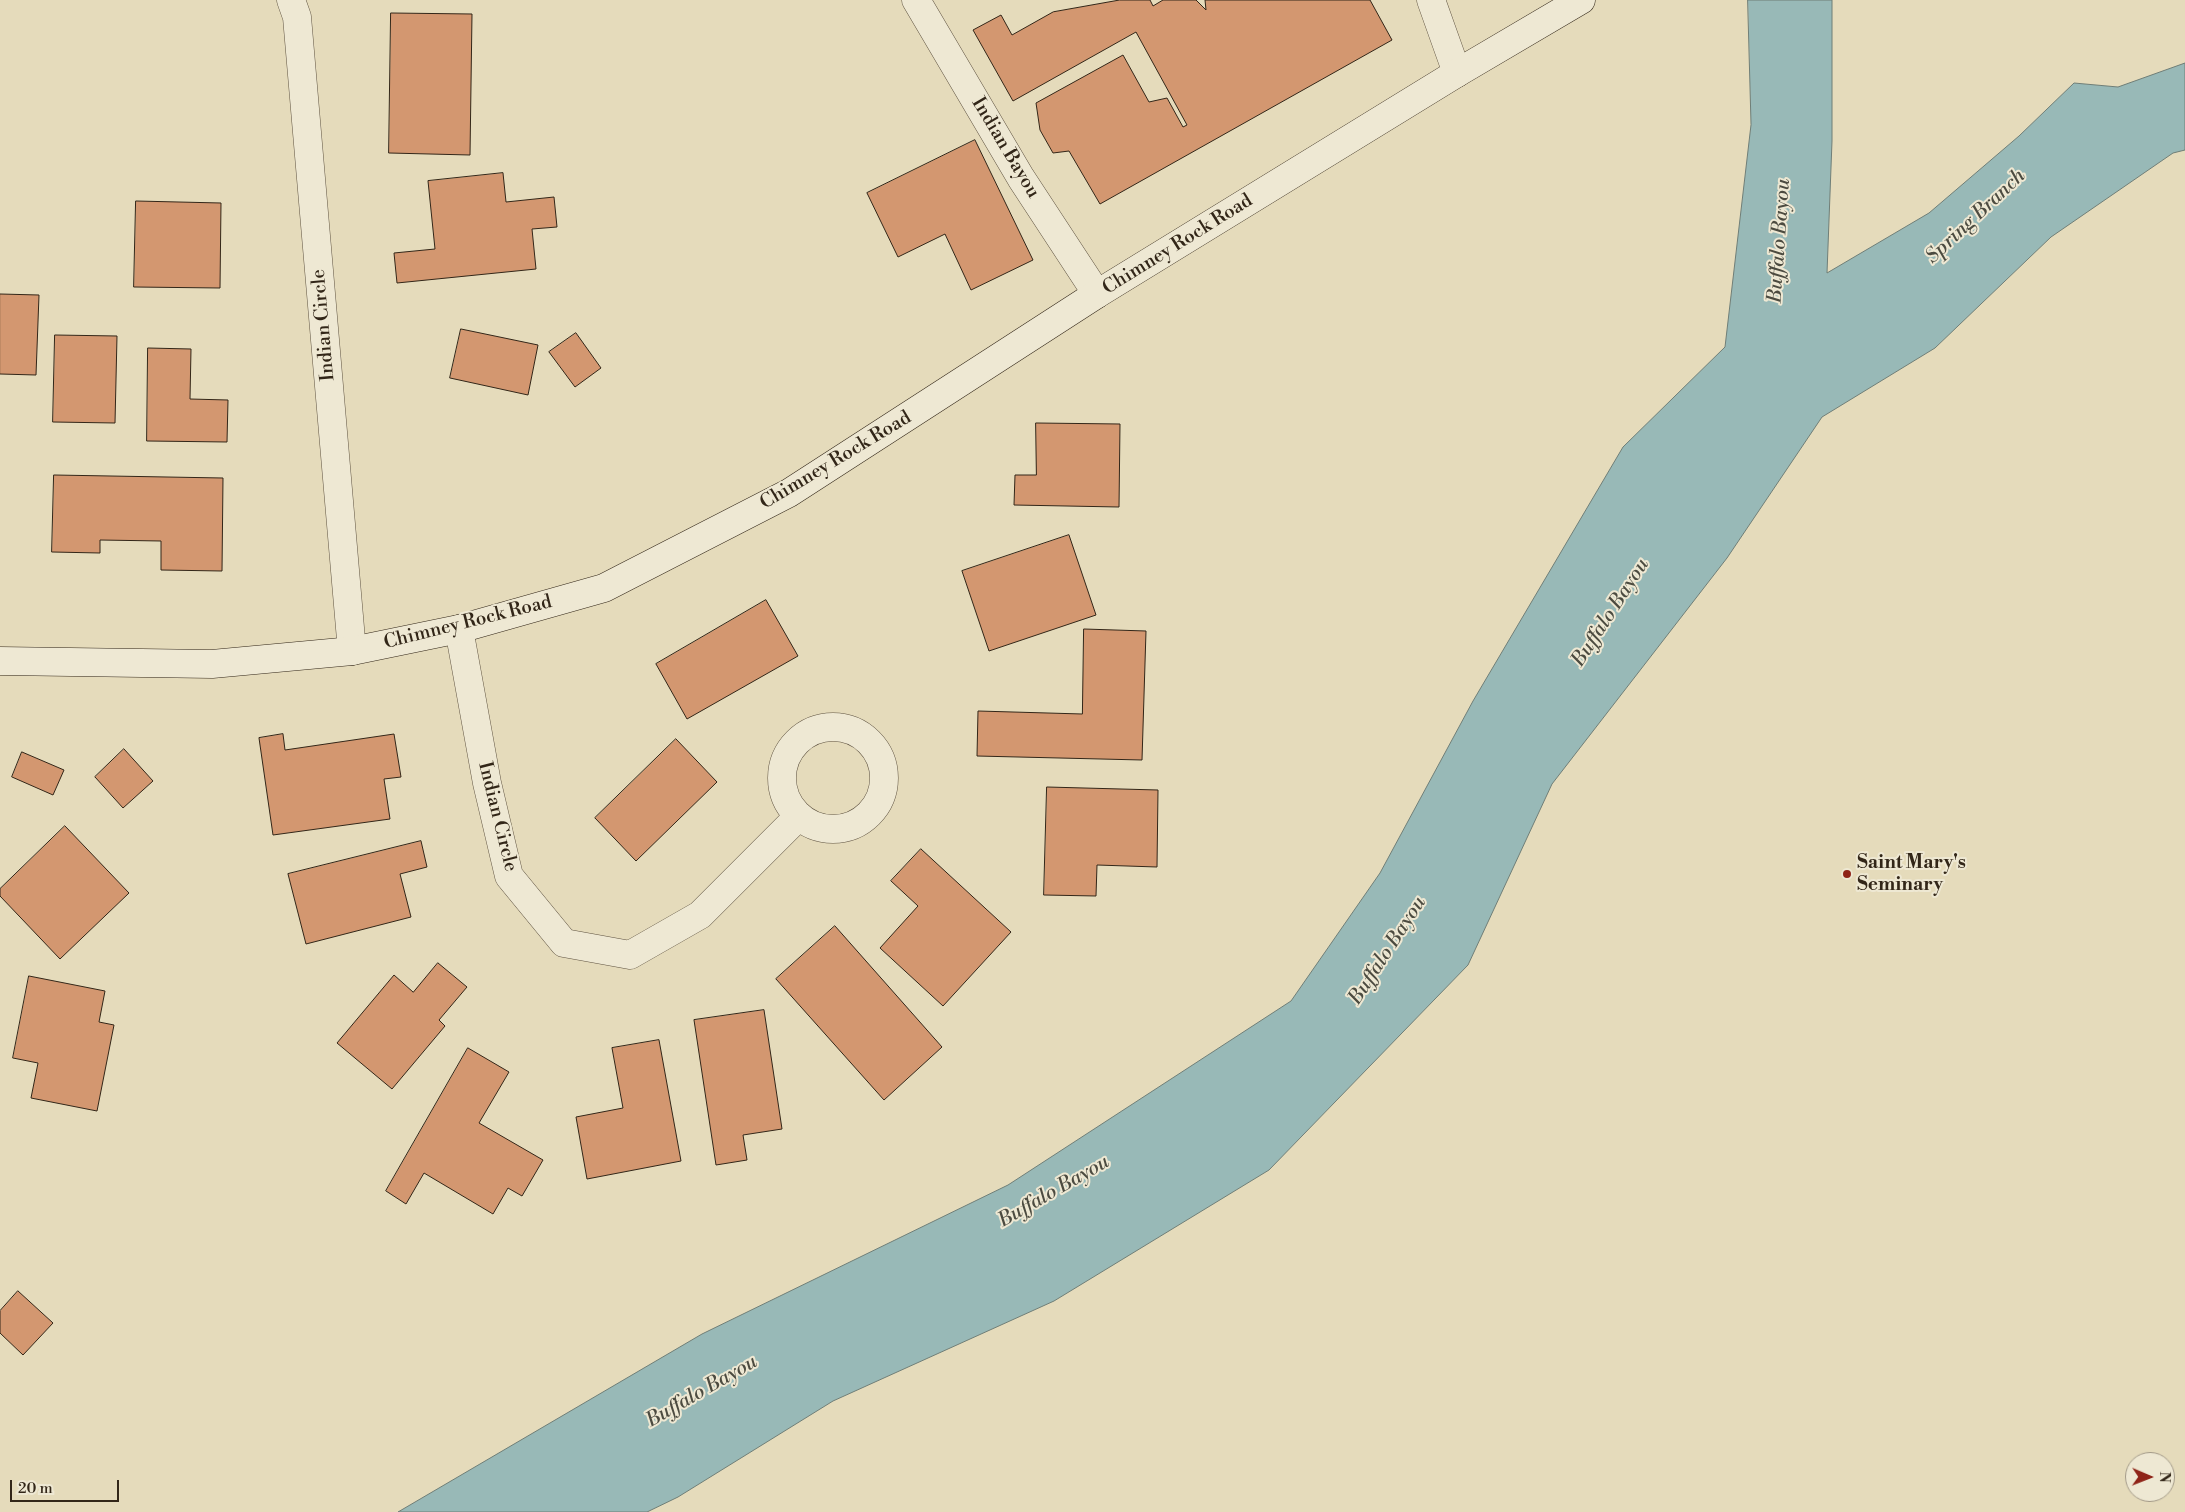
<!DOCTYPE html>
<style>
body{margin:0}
#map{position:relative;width:2185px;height:1512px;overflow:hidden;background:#e5dbbb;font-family:"Libre Bodoni",serif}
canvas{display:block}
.north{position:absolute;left:2125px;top:1452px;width:50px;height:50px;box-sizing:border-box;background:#eee8d3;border:1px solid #a39a88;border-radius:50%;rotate:91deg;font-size:14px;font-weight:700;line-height:20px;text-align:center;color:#322618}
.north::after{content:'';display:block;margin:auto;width:18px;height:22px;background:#8f2418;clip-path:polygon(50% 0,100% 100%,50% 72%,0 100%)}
.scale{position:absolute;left:10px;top:1480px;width:109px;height:22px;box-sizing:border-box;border:2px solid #322618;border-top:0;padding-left:6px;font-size:15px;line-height:18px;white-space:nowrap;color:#322618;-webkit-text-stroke:4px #eee8d3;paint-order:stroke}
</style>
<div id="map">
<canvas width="2185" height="1512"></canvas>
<div class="north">N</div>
<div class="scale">20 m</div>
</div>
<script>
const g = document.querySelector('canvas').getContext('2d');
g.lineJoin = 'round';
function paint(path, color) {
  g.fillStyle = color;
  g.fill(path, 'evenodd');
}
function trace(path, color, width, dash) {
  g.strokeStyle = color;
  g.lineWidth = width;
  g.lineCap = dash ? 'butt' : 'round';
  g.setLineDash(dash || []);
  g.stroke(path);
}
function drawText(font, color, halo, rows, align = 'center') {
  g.font = font + ' "Libre Bodoni",serif';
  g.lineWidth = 4;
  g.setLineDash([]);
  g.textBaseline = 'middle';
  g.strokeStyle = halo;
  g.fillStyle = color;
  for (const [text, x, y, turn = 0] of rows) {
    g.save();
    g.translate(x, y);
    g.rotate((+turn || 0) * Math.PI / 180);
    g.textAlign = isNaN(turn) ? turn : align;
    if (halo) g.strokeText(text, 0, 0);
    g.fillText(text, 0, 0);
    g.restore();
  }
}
const water = new Path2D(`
 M 1748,0 L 1832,0 L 1832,141 L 1827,273 L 1929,213 L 2019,136 L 2074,83 L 2118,87 L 2185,63 L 2185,150 L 2173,153 L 2051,237 L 1935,348 L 1822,417 L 1727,558 L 1552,784 L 1468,965 L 1269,1170 L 1054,1301 L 833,1401 L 678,1497 L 647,1512 L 398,1512 L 702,1334 L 1008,1185 L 1291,1001 L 1380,873 L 1473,701 L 1623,447 L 1725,347 L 1751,125 Z`);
const building = new Path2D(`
 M 1120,0 L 1150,0 L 1153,6 L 1163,0 L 1196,0 L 1206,10 L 1205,0 L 1370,0 L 1392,40 L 1100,204 L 1069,151 L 1053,153 L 1040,130 L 1036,103 L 1123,55 L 1149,102 L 1167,98 L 1183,127 L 1187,125 L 1136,32 L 1013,101 L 973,30 L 1001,15 L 1012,35 L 1053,12 Z
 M 391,13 L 472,14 L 470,155 L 389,153 Z
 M 975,140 L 1033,260 L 971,290 L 945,234 L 898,257 L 867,193 Z
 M 503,173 L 506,202 L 554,197 L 557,227 L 532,229 L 536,269 L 397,283 L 394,253 L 435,249 L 428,181 Z
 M 136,201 L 221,203 L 220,288 L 134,287 Z
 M 0,294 L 39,295 L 36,375 L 0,374 Z
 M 461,329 L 538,345 L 528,395 L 450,378 Z
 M 576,333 L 601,368 L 575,387 L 549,352 Z
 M 55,335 L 117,336 L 115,423 L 53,422 Z
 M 148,348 L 191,349 L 190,399 L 228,400 L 227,442 L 147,441 Z
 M 1036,423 L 1120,424 L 1119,507 L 1014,505 L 1015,475 L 1036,475 Z
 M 54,475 L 223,478 L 222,571 L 161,570 L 161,541 L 100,540 L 100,553 L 52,552 Z
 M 1069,535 L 1096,615 L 989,651 L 962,571 Z
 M 766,600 L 798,656 L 687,719 L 656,664 Z
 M 1084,629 L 1146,631 L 1142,760 L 977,756 L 978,711 L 1082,714 Z
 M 283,734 L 285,750 L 394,734 L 401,777 L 384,779 L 390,819 L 273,835 L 259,738 Z
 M 676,739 L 717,782 L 636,861 L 595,818 Z
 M 124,749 L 153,781 L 123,808 L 95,777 Z
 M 22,752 L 64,770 L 53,795 L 12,777 Z
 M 1047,787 L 1158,790 L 1157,867 L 1097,865 L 1096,896 L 1044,895 Z
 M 65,826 L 129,893 L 60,959 L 0,896 L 0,889 Z
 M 421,841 L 427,867 L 400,874 L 411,917 L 306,944 L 288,874 Z
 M 921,849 L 1011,932 L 943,1006 L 880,948 L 918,906 L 891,881 Z
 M 835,926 L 942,1047 L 884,1100 L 776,979 Z
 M 438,963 L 467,987 L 439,1020 L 445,1026 L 392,1089 L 337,1043 L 394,975 L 413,992 Z
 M 29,976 L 105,991 L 99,1022 L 114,1025 L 97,1111 L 31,1098 L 38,1063 L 13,1058 Z
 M 764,1010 L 782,1129 L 743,1135 L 747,1160 L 716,1165 L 694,1020 Z
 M 659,1040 L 681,1161 L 587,1179 L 576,1117 L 623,1108 L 612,1048 Z
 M 468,1048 L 509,1072 L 479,1123 L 543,1160 L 522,1196 L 508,1188 L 493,1214 L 424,1173 L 406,1204 L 386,1191 Z
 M 18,1291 L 53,1323 L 23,1355 L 0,1333 L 0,1311 Z`);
const minor = new Path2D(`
 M 291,0 L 297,17 L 352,651
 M 916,0 L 1021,178 L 1097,294
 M 1431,0 L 1457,73
 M 459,629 L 487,783 L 509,876 L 564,943 L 630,955 L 700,915 L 798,817
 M782 778a51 51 0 1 1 102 0a51 51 0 1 1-102 0Z`);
const secondary = new Path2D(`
 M 0,661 L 212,664 L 352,651 L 459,629 L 604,588 L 789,493 L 1097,294 L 1457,73 L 1581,0`);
const markers = [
 [1847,874,5,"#8f2418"]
];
const streetNames = [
 ["Indian Bayou",1005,148,59],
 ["Chimney Rock Road",1178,245,-32],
 ["Indian Circle",324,325,-95],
 ["Chimney Rock Road",836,461,-31],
 ["Chimney Rock Road",468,623,-14],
 ["Indian Circle",497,817,76]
];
const poiNames = [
 ["Saint Mary's",1857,863],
 ["Seminary",1857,885]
];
const waterNames = [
 ["Spring Branch",1976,217,-43],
 ["Buffalo Bayou",1780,241,-86],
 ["Buffalo Bayou",1611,613,-57],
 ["Buffalo Bayou",1388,951,-57],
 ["Buffalo Bayou",1054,1192,-30],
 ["Buffalo Bayou",702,1392,-30]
];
paint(water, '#98b9b7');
trace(water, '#6f7e77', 1);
paint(building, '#d39770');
trace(building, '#322618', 1);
trace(minor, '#5f5341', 29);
trace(secondary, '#322618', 29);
trace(minor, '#eee8d3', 28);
trace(secondary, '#eee8d3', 28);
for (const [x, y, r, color] of markers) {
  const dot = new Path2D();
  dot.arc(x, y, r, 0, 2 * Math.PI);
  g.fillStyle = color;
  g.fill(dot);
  trace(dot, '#eee8d3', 2);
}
drawText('19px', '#322618', '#eee8d3', streetNames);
drawText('bold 19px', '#322618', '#eee8d3', poiNames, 'left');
drawText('italic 20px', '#4c4b40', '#eee8d3', waterNames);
</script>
